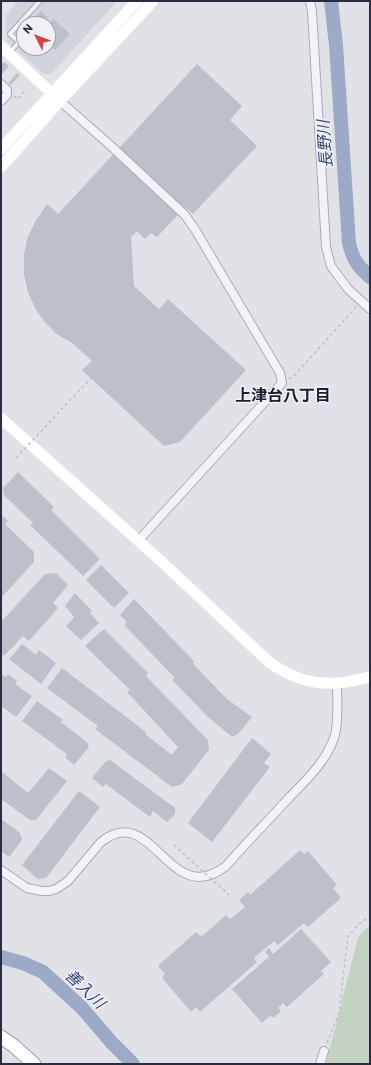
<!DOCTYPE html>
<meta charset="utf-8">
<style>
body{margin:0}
#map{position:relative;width:371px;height:1065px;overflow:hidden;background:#e0e2e8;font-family:Commissioner,sans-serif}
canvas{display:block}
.frame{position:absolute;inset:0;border:2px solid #292d3f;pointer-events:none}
.north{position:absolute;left:16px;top:16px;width:40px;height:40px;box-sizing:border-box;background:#eff1f6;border:1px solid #a0a3ad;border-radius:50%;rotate:312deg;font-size:11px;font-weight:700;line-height:16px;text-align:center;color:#292d3f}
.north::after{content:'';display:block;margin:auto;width:14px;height:18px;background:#ca4a48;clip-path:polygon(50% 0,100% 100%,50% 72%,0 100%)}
</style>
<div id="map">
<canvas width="371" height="1065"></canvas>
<div class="frame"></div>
<div class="north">N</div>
</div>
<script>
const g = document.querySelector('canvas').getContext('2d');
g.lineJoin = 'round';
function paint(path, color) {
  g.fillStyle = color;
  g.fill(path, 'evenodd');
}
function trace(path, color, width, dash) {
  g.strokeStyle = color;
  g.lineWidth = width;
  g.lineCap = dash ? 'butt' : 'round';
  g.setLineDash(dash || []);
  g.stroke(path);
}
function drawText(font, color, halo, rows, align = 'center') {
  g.font = font + ' Commissioner,"Noto Sans JP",sans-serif';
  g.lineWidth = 3;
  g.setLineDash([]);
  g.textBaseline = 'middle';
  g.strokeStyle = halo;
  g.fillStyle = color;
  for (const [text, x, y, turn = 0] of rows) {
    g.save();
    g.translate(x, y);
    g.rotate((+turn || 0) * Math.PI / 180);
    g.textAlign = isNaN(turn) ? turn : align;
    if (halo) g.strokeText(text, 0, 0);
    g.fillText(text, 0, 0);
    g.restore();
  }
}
const built = new Path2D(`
 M 18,1 L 117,1 L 51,74 L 44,74 L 7,41 L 6,15 ZM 24,24 L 48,24 L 48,48 L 24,48 Z`);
const green = new Path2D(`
 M 370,925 L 370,1064 L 326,1064 L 358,937 Z`);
const river = new Path2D(`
 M 331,1 L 336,45 L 349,243 C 353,260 357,265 370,277
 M 1,957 L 23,963 L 43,972 L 82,1008 L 112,1043 L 133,1064`);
const building = new Path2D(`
 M 41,11 L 48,17 L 42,24 L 29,24 Z
 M 53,19 L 70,34 L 55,50 L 48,44 L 48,25 Z
 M 4,62 L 9,66 L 1,75 L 1,65 Z
 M 197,64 L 242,106 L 230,120 L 257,146 L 193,214 L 185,207 L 157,237 L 151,233 L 145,239 L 137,231 L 131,237 L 134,286 L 159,309 L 168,299 L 246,370 L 180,442 L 164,446 L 82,370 L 92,361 L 71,342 L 56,334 L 43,320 L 35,308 L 28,292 L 24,275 L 24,255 L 27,239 L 35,222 L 47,204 L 58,214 Z
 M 17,73 L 20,75 L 11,85 L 8,83 Z
 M 18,472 L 54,507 L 51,510 L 100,559 L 83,576 L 30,525 L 33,523 L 4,495 L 3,488 Z
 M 1,514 L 8,521 L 5,524 L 34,552 L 34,562 L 1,598 Z
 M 101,565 L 129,593 L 114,608 L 86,580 Z
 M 56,573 L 68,585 L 53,603 L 58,608 L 29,641 L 23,636 L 4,656 L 1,653 L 1,622 L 45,574 Z
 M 75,593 L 92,611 L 90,613 L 99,623 L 81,640 L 66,626 L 74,617 L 65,606 Z
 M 134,599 L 194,661 L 193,664 L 227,699 L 252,717 L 238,734 L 232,737 L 208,717 L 172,680 L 175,678 L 124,625 L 127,622 L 120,615 Z
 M 104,629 L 148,673 L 146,676 L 208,740 L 209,750 L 182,784 L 172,787 L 95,729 L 98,726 L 47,688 L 62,668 L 146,732 L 145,734 L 172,755 L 178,747 L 127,692 L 130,690 L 85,646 Z
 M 22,644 L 36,655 L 39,650 L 56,663 L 41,684 L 9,659 Z
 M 1,674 L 6,677 L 8,674 L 17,681 L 15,684 L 32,696 L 16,717 L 1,706 Z
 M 37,701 L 63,720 L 61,722 L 87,742 L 89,747 L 74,765 L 65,757 L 67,754 L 22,721 Z
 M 252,738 L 271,754 L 264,763 L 270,767 L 212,842 L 188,823 Z
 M 110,760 L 175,808 L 175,814 L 167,822 L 153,811 L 150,817 L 106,784 L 103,787 L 92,778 L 105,762 Z
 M 49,768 L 67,781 L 36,820 L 30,820 L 1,799 L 1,771 L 28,793 Z
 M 79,791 L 100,807 L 46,878 L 38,879 L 22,865 Z
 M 1,819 L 20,833 L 22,840 L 9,857 L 1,851 Z
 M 300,850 L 304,854 L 308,851 L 337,885 L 333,888 L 341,898 L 308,927 L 304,923 L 278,945 L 274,941 L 254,958 L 257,962 L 200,1012 L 196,1007 L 191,1012 L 162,978 L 165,974 L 158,966 L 196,932 L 201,937 L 226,915 L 230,919 L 245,907 L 239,900 L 248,892 L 250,895 Z
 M 301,929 L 331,962 L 321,971 L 324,974 L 287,1007 L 283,1003 L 278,1008 L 281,1011 L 274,1018 L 271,1015 L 262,1023 L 232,989 L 269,957 L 265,952 L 269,948 L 273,954 Z`);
const path = new Path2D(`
 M 14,96 L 18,99 L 24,92
 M 289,379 L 293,377 L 357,306
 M 327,1043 L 339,1013 L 348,936 L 359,924 L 370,916`);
const lane = new Path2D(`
 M 9,53 L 19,42 L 10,34 L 40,1`);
const street = new Path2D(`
 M 310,1 L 312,11 L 326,247 L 331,266 L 348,289 L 370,309
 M 1,84 L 7,90 L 7,95 L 1,101
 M 60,101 L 111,146 L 185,215 L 196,231 L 280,373 L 282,383 L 138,541
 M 1,870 L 27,888 L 42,891 L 49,891 L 56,889 L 68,881 L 101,842 C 153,800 169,911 226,866 C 245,844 266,823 286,801 C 304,782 327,762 335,735 C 339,719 337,700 337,684
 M 320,1064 L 324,1051`);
const secondary = new Path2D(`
 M 1,46 L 58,99
 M 1,149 L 137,1
 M 1,167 L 60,101 L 153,1
 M 1,418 L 162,562 L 269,662 C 288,676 312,685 336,683 C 347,683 359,679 370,677`);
const primary = new Path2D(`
 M 1,1037 L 14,1046 L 34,1064`);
const pathBridge = new Path2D(`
 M 16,458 L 91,378
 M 174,845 L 229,895`);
const waterNames = [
 ["長野川",325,144,-94],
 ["善入川",85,989,44]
];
const neighbourhoodNames = [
 ["上津台八丁目",283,396]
];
paint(built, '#d2d4dd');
paint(green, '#c3d2c1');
trace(river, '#9caac7', 14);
paint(building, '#bdc0cb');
trace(lane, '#a9acb5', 6);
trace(street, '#a9acb5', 10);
trace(primary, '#9fa4b4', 15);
trace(path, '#bec0c7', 1.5, [3, 3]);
trace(lane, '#f2f3f7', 4);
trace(street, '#f2f3f7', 8);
trace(secondary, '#fff', 11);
trace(primary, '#fff', 13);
trace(pathBridge, '#bec0c7', 1.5, [3, 3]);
drawText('italic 16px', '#344672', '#eff1f6', waterNames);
drawText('bold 16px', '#1b1f30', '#eff1f6', neighbourhoodNames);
</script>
